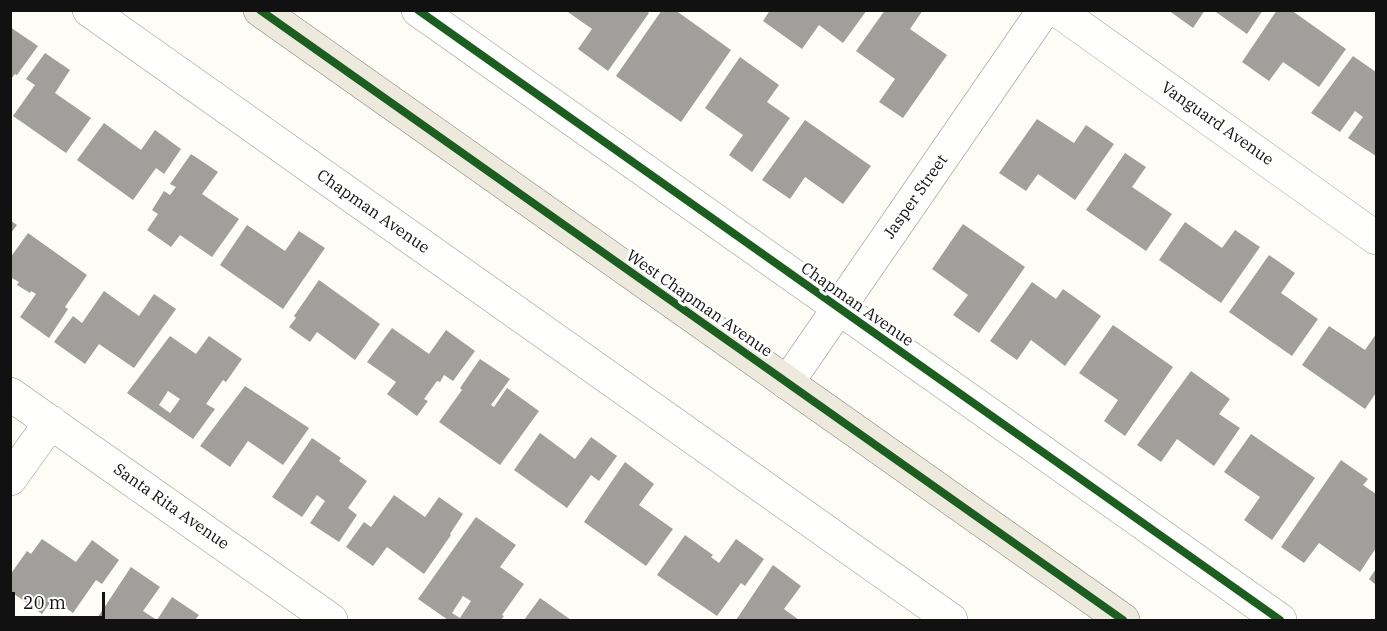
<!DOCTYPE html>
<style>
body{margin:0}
#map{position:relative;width:1387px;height:631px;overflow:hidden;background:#fdfcf7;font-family:"IBM Plex Serif",serif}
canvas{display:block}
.frame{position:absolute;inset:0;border:12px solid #111;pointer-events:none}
.scale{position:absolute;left:12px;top:592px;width:93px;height:27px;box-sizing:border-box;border:3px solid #111;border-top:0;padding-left:8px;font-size:18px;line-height:21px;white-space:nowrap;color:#111;-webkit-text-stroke:4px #fff;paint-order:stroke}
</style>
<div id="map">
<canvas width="1387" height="631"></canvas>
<div class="frame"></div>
<div class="scale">20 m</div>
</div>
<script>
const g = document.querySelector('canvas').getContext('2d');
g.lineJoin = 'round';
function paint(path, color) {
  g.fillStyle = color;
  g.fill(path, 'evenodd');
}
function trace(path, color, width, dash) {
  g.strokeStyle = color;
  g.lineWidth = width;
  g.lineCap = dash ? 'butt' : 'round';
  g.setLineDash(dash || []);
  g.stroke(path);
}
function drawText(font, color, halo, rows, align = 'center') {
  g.font = font + ' "IBM Plex Serif",serif';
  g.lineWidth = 6;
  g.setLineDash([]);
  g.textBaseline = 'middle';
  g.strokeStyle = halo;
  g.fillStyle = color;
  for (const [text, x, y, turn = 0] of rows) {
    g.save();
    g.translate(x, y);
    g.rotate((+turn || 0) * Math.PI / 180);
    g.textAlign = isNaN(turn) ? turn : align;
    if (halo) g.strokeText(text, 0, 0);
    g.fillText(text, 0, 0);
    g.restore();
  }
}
const building = new Path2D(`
 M 565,10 L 645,10 L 649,13 L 608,71 L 578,49 L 592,29 Z
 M 662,10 L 675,10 L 731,50 L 681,122 L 616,76 Z
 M 770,10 L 867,10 L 843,43 L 819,25 L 802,49 L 763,21 Z
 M 885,10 L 923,10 L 910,29 L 947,55 L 903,118 L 879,102 L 895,79 L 856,51 Z
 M 1168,10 L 1205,10 L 1193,28 Z
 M 1213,10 L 1263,10 L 1247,34 Z
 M 1277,10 L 1291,10 L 1346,49 L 1319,87 L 1283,62 L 1269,81 L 1242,62 Z
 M 10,27 L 38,46 L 17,75 L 15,74 L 10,80 Z
 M 45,53 L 70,70 L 55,93 L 91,118 L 66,153 L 13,116 L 35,85 L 26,79 Z
 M 1353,56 L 1376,72 L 1376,156 L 1348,138 L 1363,117 L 1355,111 L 1340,132 L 1311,113 Z
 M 740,57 L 779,85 L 767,102 L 790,118 L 752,172 L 729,155 L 743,135 L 705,108 Z
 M 1037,119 L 1074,143 L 1086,125 L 1114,144 L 1075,200 L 1038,174 L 1026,191 L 999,173 Z
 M 805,120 L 871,166 L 843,204 L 805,177 L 790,199 L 762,180 Z
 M 104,123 L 141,150 L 155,130 L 181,149 L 164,174 L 156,168 L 133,200 L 77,160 Z
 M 1125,153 L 1146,167 L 1132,187 L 1172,214 L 1146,251 L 1086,210 Z
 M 191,154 L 218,172 L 202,194 L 239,219 L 212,257 L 180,235 L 171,247 L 147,230 L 158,214 L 152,210 L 164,191 L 170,195 L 176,187 L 170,184 Z
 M 10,220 L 17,225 L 10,234 Z
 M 1185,222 L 1222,248 L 1235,230 L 1260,247 L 1221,303 L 1159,260 Z
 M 963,224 L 1025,267 L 979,333 L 953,315 L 968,295 L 932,269 Z
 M 247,225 L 285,251 L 299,231 L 325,248 L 283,309 L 220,265 Z
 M 28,233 L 87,275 L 65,307 L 68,309 L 49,338 L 20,317 L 36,294 L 31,291 L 30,293 L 17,285 L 19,282 L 10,277 L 10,258 Z
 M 1269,255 L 1295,273 L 1281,293 L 1318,319 L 1292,356 L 1229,312 Z
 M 319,280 L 380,324 L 355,360 L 317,332 L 310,342 L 289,327 L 296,318 L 294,316 Z
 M 1032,282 L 1056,299 L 1063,289 L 1101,316 L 1065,366 L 1031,340 L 1017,360 L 990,341 Z
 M 104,291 L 139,316 L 154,294 L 176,309 L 134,368 L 99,344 L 85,364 L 54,342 L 73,316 L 82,323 Z
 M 1113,325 L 1173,367 L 1125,436 L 1104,421 L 1118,400 L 1079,373 Z
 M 1329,326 L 1365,350 L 1376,334 L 1376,393 L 1365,409 L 1302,365 Z
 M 392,328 L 429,354 L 446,330 L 475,351 L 453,381 L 444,375 L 440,382 L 437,381 L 424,399 L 428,401 L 417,416 L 387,394 L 396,382 L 367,362 Z
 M 170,336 L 196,354 L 209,336 L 242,359 L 226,382 L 223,380 L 206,404 L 215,409 L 193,439 L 127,393 ZM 168,391 L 180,399 L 170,413 L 159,405 Z
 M 480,359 L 510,379 L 491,405 L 494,407 L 507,388 L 539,411 L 500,465 L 439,422 L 462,390 L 460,388 Z
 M 1191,371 L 1230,399 L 1219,414 L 1240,428 L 1214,466 L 1177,439 L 1161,462 L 1137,445 Z
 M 245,386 L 309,428 L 283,465 L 248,441 L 230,467 L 200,446 Z
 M 540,433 L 575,459 L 591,437 L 617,456 L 599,481 L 591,475 L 567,508 L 514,470 Z
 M 1251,434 L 1315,478 L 1272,540 L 1244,520 L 1260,497 L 1224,472 Z
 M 312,438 L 341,458 L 339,461 L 367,481 L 348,508 L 357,515 L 339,542 L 310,523 L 325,501 L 317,495 L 302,517 L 272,497 Z
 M 1341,460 L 1368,479 L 1363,485 L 1376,494 L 1376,548 L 1360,572 L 1319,543 L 1304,563 L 1281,547 Z
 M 625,462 L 654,484 L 639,505 L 673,529 L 646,566 L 584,522 Z
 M 394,495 L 425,517 L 439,497 L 463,514 L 450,534 L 451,535 L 424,574 L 387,547 L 373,566 L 346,547 L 364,522 L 371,527 Z
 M 476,517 L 516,545 L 500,567 L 524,584 L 502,615 L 504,616 L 501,620 L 448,620 L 418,599 ZM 463,596 L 471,601 L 460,618 L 452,613 Z
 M 685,535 L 713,555 L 711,557 L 719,563 L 736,539 L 764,559 L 745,586 L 741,583 L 717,616 L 657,575 Z
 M 42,539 L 76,562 L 92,540 L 119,560 L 102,584 L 96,580 L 73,613 L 53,599 L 42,614 L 10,591 L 10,575 L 27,551 L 31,554 Z
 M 773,565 L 801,586 L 784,609 L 799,620 L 736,620 Z
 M 131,567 L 160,587 L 143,611 L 157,620 L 172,597 L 199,615 L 195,620 L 96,620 Z
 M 1376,569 L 1376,585 L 1369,579 Z
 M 540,598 L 571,620 L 524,620 Z`);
const minor = new Path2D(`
 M 89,10 L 951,620
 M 418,10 L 1280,620
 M 1057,10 L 1376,238
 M 787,383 L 1044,10
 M 10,394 L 331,620
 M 10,479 L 51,422`);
const major = new Path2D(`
 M 260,10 L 1123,620`);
const cycleway = new Path2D(`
 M 260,10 L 1123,620
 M 418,10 L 1280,620`);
const streetNames = [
 ["Vanguard Avenue",1217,124,35],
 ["Jasper Street",916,197,-55],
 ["Chapman Avenue",373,212,35],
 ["West Chapman Avenue",699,304,35],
 ["Chapman Avenue",857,305,35],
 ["Santa Rita Avenue",171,507,35]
];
paint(building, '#a19f9c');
trace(minor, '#979795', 34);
trace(major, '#858482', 34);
trace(minor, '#fffffe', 33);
trace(major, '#ede9dc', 33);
trace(cycleway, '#1b5e20', 8);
drawText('16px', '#111', '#fff', streetNames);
</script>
